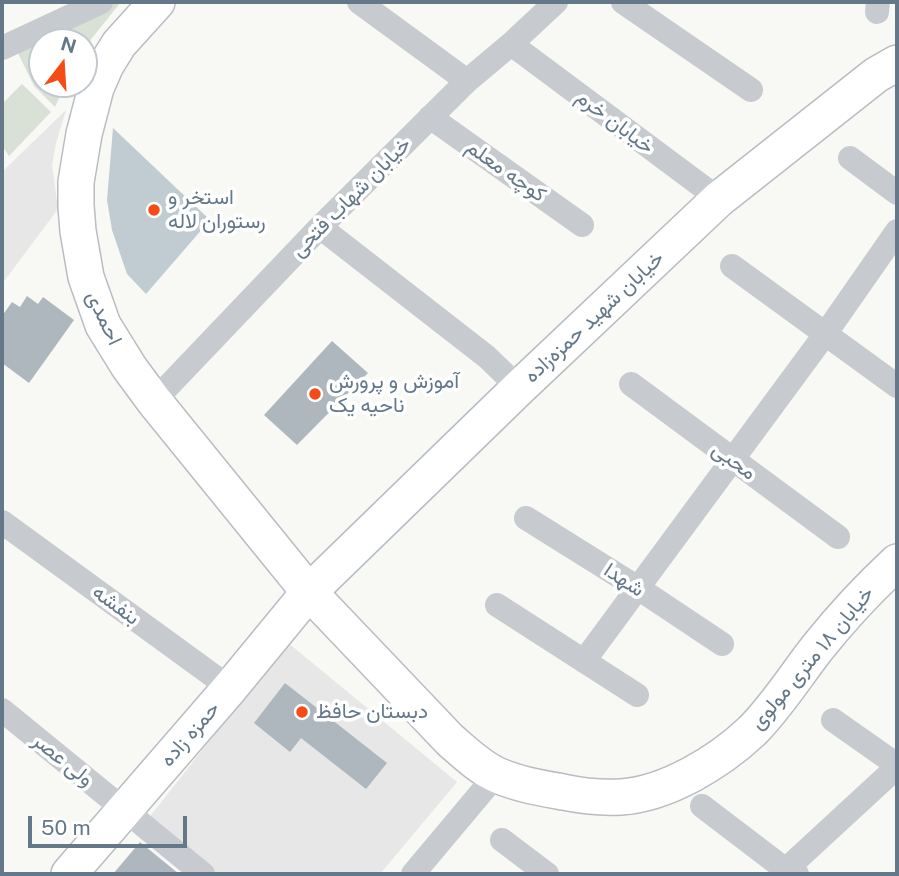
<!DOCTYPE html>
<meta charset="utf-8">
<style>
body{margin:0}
#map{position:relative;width:899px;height:876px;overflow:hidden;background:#f8f8f5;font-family:"Public Sans",sans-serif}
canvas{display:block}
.frame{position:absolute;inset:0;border:4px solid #647889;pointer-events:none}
.north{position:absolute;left:28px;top:28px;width:70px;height:70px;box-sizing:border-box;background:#fff;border:2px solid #c1c9d0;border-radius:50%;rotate:17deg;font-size:19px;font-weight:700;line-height:28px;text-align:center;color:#647889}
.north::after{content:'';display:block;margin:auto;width:24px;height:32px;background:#f64b17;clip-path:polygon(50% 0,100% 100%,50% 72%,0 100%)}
.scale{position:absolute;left:28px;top:816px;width:159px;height:32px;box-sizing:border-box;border:4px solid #647889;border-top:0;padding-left:9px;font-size:21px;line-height:24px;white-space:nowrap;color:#647889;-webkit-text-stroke:5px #fff;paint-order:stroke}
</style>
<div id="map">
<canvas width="899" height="876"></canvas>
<div class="frame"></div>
<div class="north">N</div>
<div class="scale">50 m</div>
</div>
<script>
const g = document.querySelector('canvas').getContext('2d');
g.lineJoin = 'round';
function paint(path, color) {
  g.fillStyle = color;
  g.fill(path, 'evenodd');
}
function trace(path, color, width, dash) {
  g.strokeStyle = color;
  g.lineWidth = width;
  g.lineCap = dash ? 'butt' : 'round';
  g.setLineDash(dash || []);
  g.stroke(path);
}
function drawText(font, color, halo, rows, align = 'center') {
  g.font = font + ' "Public Sans",Vazirmatn,sans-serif';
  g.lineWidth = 7;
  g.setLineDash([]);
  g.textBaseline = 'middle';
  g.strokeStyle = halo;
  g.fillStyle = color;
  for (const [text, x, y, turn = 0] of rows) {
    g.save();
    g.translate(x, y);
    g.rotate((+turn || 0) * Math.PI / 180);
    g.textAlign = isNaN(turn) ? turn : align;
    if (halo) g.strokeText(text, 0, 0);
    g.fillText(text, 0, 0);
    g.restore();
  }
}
const built = new Path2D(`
 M 66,110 L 56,143 L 52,165 L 58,209 L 2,284 L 2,172 Z
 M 287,642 L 457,782 L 380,874 L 213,874 L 148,819 Z`);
const green = new Path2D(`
 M 108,2 L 121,2 L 84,48 L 84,42 L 42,42 L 42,84 L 65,84 L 55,107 L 34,86 L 16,49 Z
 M 22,84 L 51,112 L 9,156 L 2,146 L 2,104 Z`);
const water = new Path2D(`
 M 113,128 L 210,220 L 146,294 L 127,274 L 112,230 L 107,200 Z`);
const building = new Path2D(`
 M 27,296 L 38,304 L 43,297 L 74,320 L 29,383 L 2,363 L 2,316 L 12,302 L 20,307 Z
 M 332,341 L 368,373 L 297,445 L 264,415 Z
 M 285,683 L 387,763 L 366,789 L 301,738 L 290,752 L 254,723 Z
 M 140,842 L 179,874 L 113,874 Z`);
const street = new Path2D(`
 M 359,2 L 467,81
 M 623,2 L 751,90
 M 877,12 L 878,2
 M 511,44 L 719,199
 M 2,48 L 101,2
 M 430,117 L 582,225
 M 850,158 L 897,193
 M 320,227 L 487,357 L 519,388
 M 732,266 L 897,386
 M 631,384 L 838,537
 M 154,401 L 320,227 L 467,81 L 511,44 L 556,2
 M 526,518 L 638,588 L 722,644
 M 2,522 L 230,688
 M 497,605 L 637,695
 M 584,661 L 826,333 L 897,231
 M 2,710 L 203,874
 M 833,720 L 897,765
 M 702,806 L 786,870 L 797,874
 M 502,840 L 547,874
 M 413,874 L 496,775
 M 781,874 L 897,767`);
const secondary = new Path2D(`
 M 157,2 L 119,44 L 106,65 L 96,88 L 84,134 L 76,182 L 76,206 L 78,231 L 86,277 L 103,325 L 129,367 L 154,401 L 309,592 L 450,740 C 464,752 479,767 497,775 C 517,784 541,788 563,792 C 582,796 602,798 621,797 C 667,794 719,762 752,731 C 777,706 796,675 818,647 C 842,617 869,588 897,562
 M 69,874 L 230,688 L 309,592 L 519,388 L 719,199 L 876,75 L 897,63`);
const markers = [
 [154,210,7,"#f64b17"],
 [315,394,7,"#f64b17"],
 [302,712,7,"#f64b17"]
];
const streetNames = [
 ["خیابان خرم",615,122,37],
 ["کوچه معلم",506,171,35],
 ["خیابان شهاب فتحی",351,197,-45],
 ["خیابان شهید حمزه‌زاده",594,317,-43],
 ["احمدی",104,318,65],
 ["محبی",734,461,36],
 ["شهدا",624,580,33],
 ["بنفشه",116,605,36],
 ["خیابان ۱۸ متری مولوی",812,658,-50],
 ["حمزه زاده",190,734,-49],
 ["ولی عصر",63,760,39]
];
const poiNames = [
 ["استخر و",168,198],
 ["رستوران لاله",168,222],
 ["آموزش و پرورش",329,382],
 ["ناحیه یک",329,406],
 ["دبستان حافظ",316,712]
];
paint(built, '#e6e7e6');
paint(green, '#d9e0d5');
paint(water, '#c0ccd1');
paint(building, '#aeb7bd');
trace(secondary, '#b7bdc2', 38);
trace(street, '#c7cbcf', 24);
trace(secondary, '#fff', 35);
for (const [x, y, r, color] of markers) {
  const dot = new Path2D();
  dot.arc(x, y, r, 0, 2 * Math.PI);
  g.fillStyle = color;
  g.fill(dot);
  trace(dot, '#fff', 2.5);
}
drawText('21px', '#647889', '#fff', streetNames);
drawText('21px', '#647889', '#fff', poiNames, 'left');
</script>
